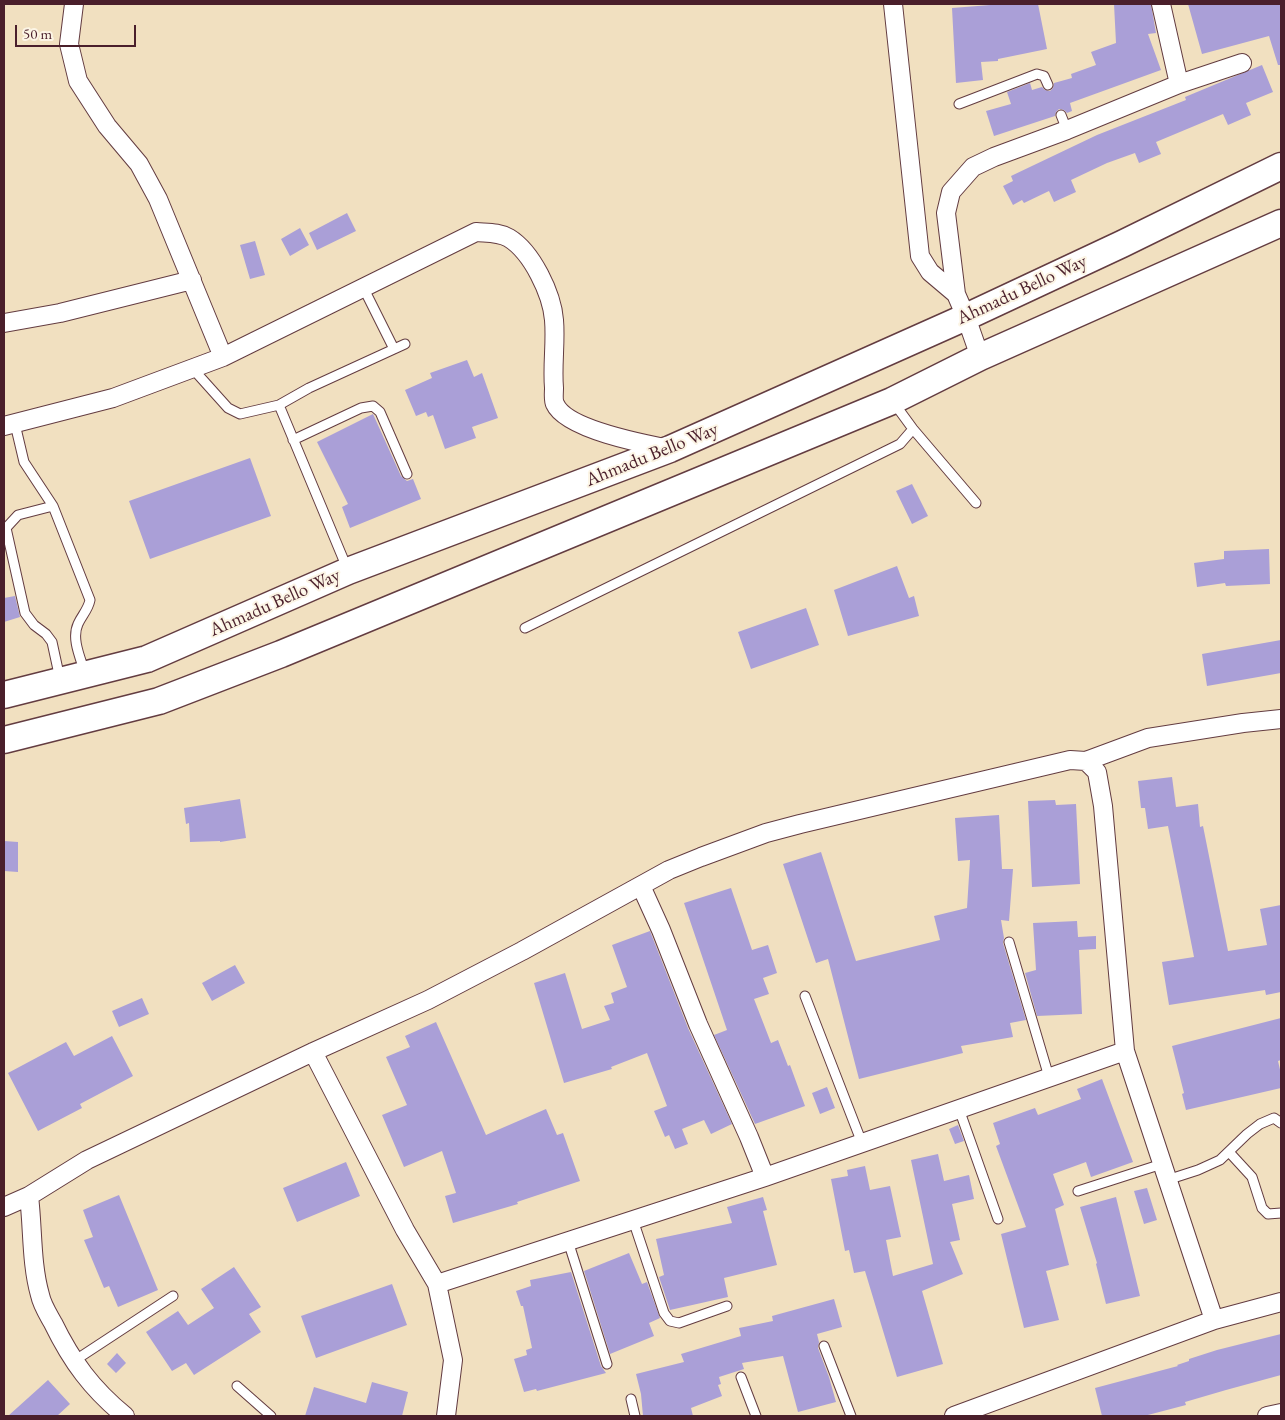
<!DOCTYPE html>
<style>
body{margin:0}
#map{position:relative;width:1285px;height:1420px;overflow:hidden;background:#f1e0c0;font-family:"EB Garamond",serif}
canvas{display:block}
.frame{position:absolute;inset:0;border:5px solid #4a1f2b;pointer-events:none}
.scale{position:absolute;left:15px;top:25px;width:121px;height:22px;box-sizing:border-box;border:2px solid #4a1f2b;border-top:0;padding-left:6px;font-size:15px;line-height:18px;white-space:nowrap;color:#4a1f2b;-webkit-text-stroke:4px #fcf5e5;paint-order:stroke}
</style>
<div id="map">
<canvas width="1285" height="1420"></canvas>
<div class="frame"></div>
<div class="scale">50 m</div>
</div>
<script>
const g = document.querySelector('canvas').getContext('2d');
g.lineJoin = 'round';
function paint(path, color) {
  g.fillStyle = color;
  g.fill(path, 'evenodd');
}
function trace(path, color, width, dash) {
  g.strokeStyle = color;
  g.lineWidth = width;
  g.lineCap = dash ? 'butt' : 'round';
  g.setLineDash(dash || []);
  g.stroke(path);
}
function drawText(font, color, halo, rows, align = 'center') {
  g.font = font + ' "EB Garamond",serif';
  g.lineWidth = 4;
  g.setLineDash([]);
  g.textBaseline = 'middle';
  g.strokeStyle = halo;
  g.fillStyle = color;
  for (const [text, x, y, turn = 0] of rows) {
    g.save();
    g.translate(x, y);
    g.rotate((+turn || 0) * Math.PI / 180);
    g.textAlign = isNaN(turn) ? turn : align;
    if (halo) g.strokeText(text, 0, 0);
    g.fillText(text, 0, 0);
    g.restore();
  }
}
const building = new Path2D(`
 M 1003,4 L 1038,4 L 1047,49 L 998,59 L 998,61 L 981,62 L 983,80 L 956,83 L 952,8 Z
 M 1114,4 L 1151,4 L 1156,33 L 1148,34 L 1161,70 L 1070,103 L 1072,111 L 1067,113 L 1064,110 L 1059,109 L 1056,112 L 1055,116 L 994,136 L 986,111 L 1011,104 L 1007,92 L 1030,83 L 1032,90 L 1042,87 L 1045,90 L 1050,91 L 1053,88 L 1054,83 L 1072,78 L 1071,74 L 1096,65 L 1091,52 L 1116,43 Z
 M 1188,4 L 1281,4 L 1281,65 L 1278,65 L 1269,36 L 1202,54 Z
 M 1262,65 L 1273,92 L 1246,103 L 1251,115 L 1228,125 L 1223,114 L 1156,142 L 1161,154 L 1139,163 L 1135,153 L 1107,163 L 1071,180 L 1076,192 L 1054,202 L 1049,191 L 1024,203 L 1022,200 L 1013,205 L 1003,186 L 1013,181 L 1011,176 L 1097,135 L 1186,100 L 1185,97 Z
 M 347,213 L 356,231 L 317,250 L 309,233 Z
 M 300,228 L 309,245 L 290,256 L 281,239 Z
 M 255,241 L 265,275 L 250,279 L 240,245 Z
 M 467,360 L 474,377 L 482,373 L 498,418 L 472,427 L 476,438 L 445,449 L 433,415 L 428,417 L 426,412 L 416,416 L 405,390 L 432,378 L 430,373 Z
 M 373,414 L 401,476 L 407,481 L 413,479 L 421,499 L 350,528 L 342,507 L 348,504 L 317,442 Z
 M 250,458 L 271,516 L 150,559 L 129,501 Z
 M 912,484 L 928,516 L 912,524 L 896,491 Z
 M 1269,549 L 1270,584 L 1226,586 L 1225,583 L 1197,587 L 1194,563 L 1224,559 L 1224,551 Z
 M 897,566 L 909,598 L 914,596 L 919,616 L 848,636 L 834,590 Z
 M 15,596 L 20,617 L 4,622 L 4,598 Z
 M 806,608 L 819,645 L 751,669 L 738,632 Z
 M 1281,640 L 1281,673 L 1207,686 L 1202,654 Z
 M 1172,777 L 1176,807 L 1198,804 L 1200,827 L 1203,826 L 1228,951 L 1267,945 L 1260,909 L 1281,905 L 1281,992 L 1266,995 L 1265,990 L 1169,1005 L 1162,962 L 1194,957 L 1168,826 L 1148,829 L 1145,808 L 1141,808 L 1138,781 Z
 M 240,799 L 246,838 L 220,842 L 220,841 L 190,842 L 189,823 L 186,824 L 184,808 Z
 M 1055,800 L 1056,805 L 1076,804 L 1080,884 L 1032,887 L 1028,801 Z
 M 999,815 L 1002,869 L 1013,869 L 1009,921 L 1001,920 L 1004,938 L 1003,943 L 1026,1020 L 1010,1023 L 1013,1037 L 961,1046 L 963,1053 L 859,1079 L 828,959 L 816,963 L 783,864 L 821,852 L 856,961 L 940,940 L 934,916 L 967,908 L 970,860 L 958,861 L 955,818 Z
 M 4,841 L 18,842 L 18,872 L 4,871 Z
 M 731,888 L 752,950 L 768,945 L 777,973 L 763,978 L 769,994 L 754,999 L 771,1043 L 778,1040 L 788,1066 L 790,1065 L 805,1106 L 755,1124 L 714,1035 L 727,1030 L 684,903 Z
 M 1077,921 L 1078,937 L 1096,936 L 1096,949 L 1079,950 L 1082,1014 L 1037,1016 L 1025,973 L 1036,970 L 1033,923 Z
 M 650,931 L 688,1028 L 732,1124 L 711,1134 L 704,1120 L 682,1129 L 688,1144 L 675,1149 L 669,1135 L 665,1137 L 654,1111 L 667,1106 L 647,1053 L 611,1067 L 612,1069 L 564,1083 L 534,983 L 565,973 L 582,1029 L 610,1020 L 604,1006 L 614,1003 L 611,993 L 627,987 L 612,945 Z
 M 235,965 L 245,983 L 212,1001 L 202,983 Z
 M 142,998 L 149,1014 L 119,1027 L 112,1011 Z
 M 1281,1018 L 1281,1060 L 1278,1061 L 1281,1074 L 1281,1088 L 1186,1110 L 1182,1094 L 1184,1093 L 1172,1046 Z
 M 436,1022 L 486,1135 L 546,1109 L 557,1135 L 563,1133 L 580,1181 L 517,1202 L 518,1204 L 453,1223 L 445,1196 L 456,1193 L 442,1151 L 404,1167 L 382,1115 L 407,1105 L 386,1057 L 410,1047 L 405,1036 Z
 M 112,1036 L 133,1076 L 80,1104 L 82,1108 L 38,1131 L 8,1073 L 66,1042 L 74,1056 Z
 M 1102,1079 L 1133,1162 L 1091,1177 L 1086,1162 L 1053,1174 L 1064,1205 L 1055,1209 L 1069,1265 L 1046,1271 L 1059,1320 L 1024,1328 L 1001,1234 L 1026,1227 L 996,1146 L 1000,1144 L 993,1123 L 1035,1108 L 1038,1115 L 1081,1099 L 1077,1089 Z
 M 827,1087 L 835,1108 L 820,1114 L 812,1093 Z
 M 958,1125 L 964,1141 L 955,1144 L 949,1129 Z
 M 938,1154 L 944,1181 L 969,1175 L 974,1199 L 952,1204 L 960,1240 L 950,1242 L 963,1274 L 922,1291 L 943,1364 L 897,1377 L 865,1271 L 854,1273 L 849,1250 L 845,1251 L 831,1179 L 848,1176 L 847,1170 L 865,1166 L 870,1190 L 890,1186 L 901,1237 L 886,1240 L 893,1276 L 933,1264 L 911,1160 Z
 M 346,1162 L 360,1196 L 297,1222 L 283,1188 Z
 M 1147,1188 L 1157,1220 L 1144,1224 L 1134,1191 Z
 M 119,1195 L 158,1290 L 118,1307 L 109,1286 L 104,1288 L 84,1240 L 93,1237 L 83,1210 Z
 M 763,1197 L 767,1210 L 763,1211 L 777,1265 L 724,1278 L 728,1297 L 670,1310 L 659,1277 L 664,1275 L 656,1239 L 732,1223 L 727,1207 Z
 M 1116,1197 L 1140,1296 L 1106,1304 L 1096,1264 L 1097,1263 L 1080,1207 Z
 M 629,1253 L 642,1284 L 647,1282 L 660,1318 L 649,1323 L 654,1336 L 610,1354 L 584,1271 Z
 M 234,1267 L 261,1307 L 249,1314 L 261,1332 L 194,1375 L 186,1363 L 172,1371 L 146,1332 L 178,1311 L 188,1325 L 214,1308 L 201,1289 Z
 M 571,1272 L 601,1366 L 606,1373 L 537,1391 L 536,1389 L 524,1392 L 514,1359 L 527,1355 L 526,1350 L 532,1348 L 523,1306 L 521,1306 L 516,1291 L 531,1286 L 530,1280 Z
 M 392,1284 L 407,1325 L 316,1358 L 301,1316 Z
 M 834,1299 L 842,1327 L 817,1334 L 819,1342 L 818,1348 L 829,1377 L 836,1402 L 798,1412 L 783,1356 L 742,1363 L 744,1369 L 719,1377 L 721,1384 L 718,1385 L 722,1396 L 691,1408 L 693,1416 L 643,1416 L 641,1394 L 636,1374 L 684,1362 L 681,1354 L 741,1336 L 739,1328 L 773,1321 L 772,1316 Z
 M 1281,1334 L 1281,1375 L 1226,1390 L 1185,1402 L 1186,1405 L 1144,1416 L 1102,1416 L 1095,1388 L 1178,1366 L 1177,1365 L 1189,1361 L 1189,1359 L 1217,1350 Z
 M 117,1353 L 126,1363 L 116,1373 L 107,1364 Z
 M 48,1380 L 70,1404 L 57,1416 L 8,1416 Z
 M 372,1382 L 408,1392 L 402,1416 L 305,1416 L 314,1387 L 366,1403 Z`);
const lane = new Path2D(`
 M 959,104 L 1037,74 L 1044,76 L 1048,85
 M 1061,115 L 1067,130
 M 364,289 L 394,349
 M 193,369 L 228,408 L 240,414 L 279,405
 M 894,403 L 913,429 L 976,503
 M 15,424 L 24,462 L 53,506
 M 293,440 L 361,408 L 373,406 L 380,412 L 407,474
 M 347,568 L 279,405 L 309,388 L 405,344
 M 525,628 L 900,444 L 913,429
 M 60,679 L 52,642 L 46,634 L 34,625 L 25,613 L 6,528 L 18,515 L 53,506 L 90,600 C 88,610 82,615 78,624 C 71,639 81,659 85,673
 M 1009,942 L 1049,1077
 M 805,996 L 862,1143
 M 959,1109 L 998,1219
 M 1229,1152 L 1252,1177 L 1262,1208 L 1268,1214 L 1281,1213
 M 1167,1180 L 1198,1170 L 1220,1160 L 1247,1134 L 1260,1124 L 1274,1118 L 1281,1123
 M 1078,1191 L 1162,1164
 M 633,1220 L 664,1313 L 670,1321 L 679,1323 L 727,1306
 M 568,1241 L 607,1364
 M 824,1346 L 851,1416
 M 74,1361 L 173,1296
 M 741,1377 L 756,1416
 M 237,1386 L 271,1416
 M 631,1399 L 635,1416`);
const street = new Path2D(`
 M 74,4 L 69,44 L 78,81 L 107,126 L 139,164 L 158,199 L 223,357
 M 893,4 L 920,256 L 930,272 L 956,294
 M 1161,4 L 1179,84
 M 4,323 L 60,313 L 192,280
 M 980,357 L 966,317 L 956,294 L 946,213 L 951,192 L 973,167 L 994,157 L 1067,130 L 1179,84 L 1242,63
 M 4,426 L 113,398 L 223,357 L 476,232 C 487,233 499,232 509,238 C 532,252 552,294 554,320 C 556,342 552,365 554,388 C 554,393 553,400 555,404 C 566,429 644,444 670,449
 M 1086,761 L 1148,738 L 1243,723 L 1281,719
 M 641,886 L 661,930 L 698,1024 L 749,1137 L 765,1177
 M 313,1052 L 405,1230 L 437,1284 L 453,1360 L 446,1416
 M 29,1196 C 33,1229 31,1263 40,1295 C 42,1305 48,1314 53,1323 C 72,1362 92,1389 125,1416
 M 4,1207 L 29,1196 L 87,1160 L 313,1052 L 428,1000 L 522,951 L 669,870 L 701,857 L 766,833 L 800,824 L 1070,760 L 1086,761 L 1097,772 L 1103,806 L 1125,1051 L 1214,1320
 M 437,1284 L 765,1177 L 1125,1051
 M 954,1416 L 1214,1320 L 1281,1302
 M 1267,1416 L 1281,1413`);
const primary = new Path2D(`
 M 4,695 L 147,659 L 348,571 L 670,449 L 966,317 L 1122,244 L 1281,166
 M 4,740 L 159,701 L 281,654 L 892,401 L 980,357 L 1281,223`);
const streetNames = [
 ["Ahmadu Bello Way",1022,290,-25],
 ["Ahmadu Bello Way",652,455,-22],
 ["Ahmadu Bello Way",275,603,-24]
];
paint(building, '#aa9fd7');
trace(lane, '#633c41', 11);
trace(street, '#633c41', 20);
trace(primary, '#633c41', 29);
trace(lane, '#fff', 9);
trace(street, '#fff', 18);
trace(primary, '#fff', 26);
drawText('19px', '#4a1f2b', '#fcf5e5', streetNames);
</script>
